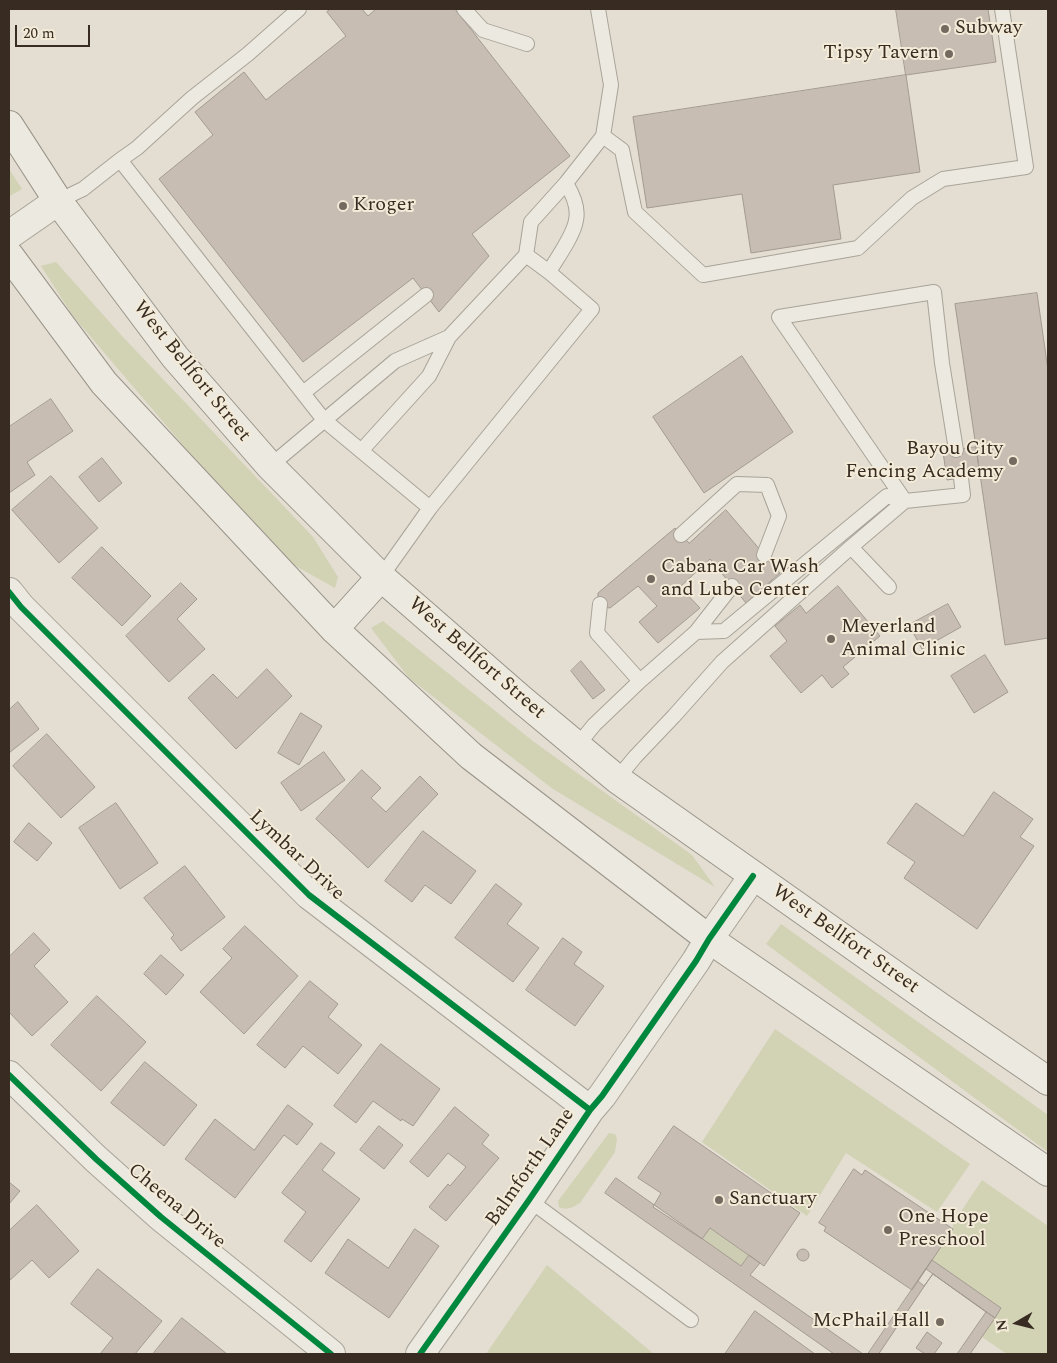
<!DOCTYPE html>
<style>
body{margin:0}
#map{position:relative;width:1057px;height:1363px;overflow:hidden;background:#e3ded1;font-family:Spectral,serif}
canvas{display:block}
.frame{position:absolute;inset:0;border:10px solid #382c22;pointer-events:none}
.north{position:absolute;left:992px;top:1298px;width:50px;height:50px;-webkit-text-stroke:4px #f3ebd8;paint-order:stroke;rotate:262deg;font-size:14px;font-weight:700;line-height:20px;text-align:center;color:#382c22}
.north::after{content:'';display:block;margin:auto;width:18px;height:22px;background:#382c22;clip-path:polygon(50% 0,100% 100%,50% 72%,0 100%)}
.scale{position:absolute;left:15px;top:25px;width:75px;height:22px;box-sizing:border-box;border:2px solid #382c22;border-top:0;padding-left:6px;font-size:15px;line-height:18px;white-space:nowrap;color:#382c22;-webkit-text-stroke:4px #f3ebd8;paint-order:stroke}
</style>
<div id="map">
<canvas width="1057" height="1363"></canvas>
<div class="frame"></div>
<div class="north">N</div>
<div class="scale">20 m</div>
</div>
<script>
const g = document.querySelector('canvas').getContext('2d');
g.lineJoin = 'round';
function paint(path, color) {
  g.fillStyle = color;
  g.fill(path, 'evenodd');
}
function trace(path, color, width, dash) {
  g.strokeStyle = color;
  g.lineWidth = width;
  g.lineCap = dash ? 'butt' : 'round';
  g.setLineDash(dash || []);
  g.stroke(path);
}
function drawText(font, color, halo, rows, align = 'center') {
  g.font = font + ' Spectral,serif';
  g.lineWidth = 4;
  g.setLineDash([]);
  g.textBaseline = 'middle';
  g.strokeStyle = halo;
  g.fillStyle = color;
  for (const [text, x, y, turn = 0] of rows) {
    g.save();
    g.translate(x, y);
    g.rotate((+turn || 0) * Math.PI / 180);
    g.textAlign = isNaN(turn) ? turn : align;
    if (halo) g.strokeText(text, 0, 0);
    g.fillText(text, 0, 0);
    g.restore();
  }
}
const green = new Path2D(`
 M 9,169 L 22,189 L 10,196 L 9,195 Z
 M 56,262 L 122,336 L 313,537 L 338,577 L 335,588 L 294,565 L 222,491 L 73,316 L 41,266 Z
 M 383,621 L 534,742 L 692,855 L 715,887 L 553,789 L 409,678 L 371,628 Z
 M 781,924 L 1048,1115 L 1048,1152 L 766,944 Z
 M 775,1029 L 970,1164 L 937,1212 L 846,1153 L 807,1216 L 702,1142 Z
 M 609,1133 L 615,1134 L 617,1139 L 615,1152 L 580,1203 C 573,1207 567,1211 559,1207 L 558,1201 Z
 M 982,1180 L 1048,1226 L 1048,1351 L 1046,1354 L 1007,1354 L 982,1337 L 1001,1308 L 932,1260 L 952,1229 L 954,1222 Z
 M 547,1265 L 654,1354 L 486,1354 Z`);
const cemetery = new Path2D(`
 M 710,1228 L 749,1255 L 741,1266 L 702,1239 Z`);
const building = new Path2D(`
 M 331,9 L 362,9 L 368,16 L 376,9 L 455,9 L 570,156 L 472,234 L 489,256 L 439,312 L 413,278 L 303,362 L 159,179 L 213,135 L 195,112 L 244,72 L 266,100 L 346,36 L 327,12 Z
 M 896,9 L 988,9 L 996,62 L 906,75 Z
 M 906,75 L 920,172 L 833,185 L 841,239 L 751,253 L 742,194 L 647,208 L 633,117 Z
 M 1037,293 L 1048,370 L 1048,638 L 1005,645 L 955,304 Z
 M 742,356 L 793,432 L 704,493 L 653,417 Z
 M 51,399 L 73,431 L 27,462 L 35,475 L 9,493 L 9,427 Z
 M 976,447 L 980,475 L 947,480 L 943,452 Z
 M 102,458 L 122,483 L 99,502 L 79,477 Z
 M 51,476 L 98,528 L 59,563 L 12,510 Z
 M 726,510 L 780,573 L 746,603 L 710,559 L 680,587 L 700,608 L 658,643 L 639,622 L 657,606 L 638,586 L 610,608 L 602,607 L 598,602 L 598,593 L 675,528 L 689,543 Z
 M 102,547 L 151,596 L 122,626 L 72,578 Z
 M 181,583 L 197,599 L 177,619 L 205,649 L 169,682 L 126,636 Z
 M 838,586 L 880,636 L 843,667 L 849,674 L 832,688 L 822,675 L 801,693 L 770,656 L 787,641 L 775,626 L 800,605 L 806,613 Z
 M 948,604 L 961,627 L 922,649 L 909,625 Z
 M 985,655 L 1008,692 L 974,713 L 951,676 Z
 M 581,661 L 605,690 L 593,699 L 571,671 Z
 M 267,669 L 292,696 L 236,749 L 188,698 L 213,674 L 237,698 Z
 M 18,702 L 39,729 L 9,753 L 9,710 Z
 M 301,713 L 322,726 L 299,765 L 278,753 Z
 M 47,734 L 95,787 L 61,818 L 13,766 Z
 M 324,752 L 345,780 L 301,811 L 281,783 Z
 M 362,770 L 381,788 L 371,798 L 386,812 L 420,776 L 438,794 L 368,868 L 316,819 Z
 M 994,792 L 1033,819 L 1020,837 L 1034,846 L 977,929 L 904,878 L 915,862 L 887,843 L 916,803 L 963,836 Z
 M 116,803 L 158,863 L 120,889 L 79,828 Z
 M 29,823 L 52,843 L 37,861 L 14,842 Z
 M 423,831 L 476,871 L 451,904 L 425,885 L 412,902 L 385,881 Z
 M 185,866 L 225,917 L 181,951 L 171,938 L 174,935 L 144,898 Z
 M 496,884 L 522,904 L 507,924 L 539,948 L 513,982 L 455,938 Z
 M 245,926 L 298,976 L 244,1034 L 200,992 L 232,958 L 223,949 Z
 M 34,933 L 50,950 L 34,966 L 68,1002 L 32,1036 L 9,1012 L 9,957 Z
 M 563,938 L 582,952 L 574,964 L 604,986 L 575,1026 L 526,990 Z
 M 161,955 L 184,975 L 166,995 L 144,974 Z
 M 310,981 L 338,1004 L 328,1017 L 362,1045 L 338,1074 L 303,1046 L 285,1068 L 257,1045 Z
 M 97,996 L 146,1042 L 101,1091 L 51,1045 Z
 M 381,1044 L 440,1089 L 413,1126 L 402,1119 L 401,1121 L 373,1101 L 356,1123 L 334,1106 Z
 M 145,1062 L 197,1105 L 164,1146 L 111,1103 Z
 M 288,1105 L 313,1124 L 297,1145 L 284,1135 L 235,1198 L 185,1159 L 215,1119 L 254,1150 Z
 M 455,1107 L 489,1135 L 482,1144 L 499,1158 L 446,1221 L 429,1207 L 448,1184 L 450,1186 L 466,1167 L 448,1153 L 428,1177 L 410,1162 Z
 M 379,1126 L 403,1145 L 384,1169 L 360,1150 Z
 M 674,1126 L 800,1213 L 764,1266 L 710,1228 L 702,1239 L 653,1207 L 661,1193 L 638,1178 Z
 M 321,1143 L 335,1153 L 322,1170 L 360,1199 L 311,1262 L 284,1241 L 306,1212 L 282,1193 Z
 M 854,1169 L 862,1175 L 865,1170 L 953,1229 L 912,1290 L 824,1231 L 826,1227 L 819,1223 Z
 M 616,1178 L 741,1266 L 749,1255 L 760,1263 L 750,1275 L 863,1354 L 834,1354 L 605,1193 Z
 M 9,1182 L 20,1191 L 9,1204 Z
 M 37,1205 L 79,1251 L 49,1278 L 32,1260 L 9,1281 L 9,1231 Z
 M 415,1229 L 439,1246 L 389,1318 L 325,1273 L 348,1239 L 388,1268 Z
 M797 1255a6 6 0 1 1 12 0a6 6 0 1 1-12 0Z
 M 932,1260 L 1001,1308 L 995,1318 L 933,1274 L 924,1286 L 918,1281 Z
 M 98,1269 L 162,1321 L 135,1354 L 100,1354 L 113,1338 L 71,1304 Z
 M 926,1269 L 995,1318 L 970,1354 L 934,1354 L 942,1343 L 927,1332 L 916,1348 L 925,1354 L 868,1354 Z
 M 933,1274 L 986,1312 L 957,1354 L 879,1354 Z
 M 755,1311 L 815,1354 L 725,1354 Z
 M 182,1318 L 227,1354 L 153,1354 Z`);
const service = new Path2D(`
 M 464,9 L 483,30 L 527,44
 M 603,136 L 622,150 L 635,212 L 703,275 L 858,248 L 912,198 L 943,179 L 1026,167 L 1002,9
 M 120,160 L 324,420 L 430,508
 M 58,201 L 83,189 L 120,160 L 137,148 L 192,98 L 248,54 L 299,9
 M 549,272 C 557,258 574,235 576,220 C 579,207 572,193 566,183
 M 303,393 L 426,295
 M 956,450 L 942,363 L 934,292 L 779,317 L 905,501 L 963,495 L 961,478
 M 361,451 L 429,376 L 449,337
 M 270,466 L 395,361 L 449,337 L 526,255 L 531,222 L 566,183 L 603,136 L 611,85 L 598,9
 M 681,535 L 737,484 L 767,485 L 779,516 L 764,555
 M 851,547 L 889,587
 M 381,577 L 430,508 L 592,309 L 549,272 L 526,255
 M 600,604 L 597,633 L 640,681
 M 696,632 L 724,631 L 887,496 L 905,501
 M 577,746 L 594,725 L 640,681 L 696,632 L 732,586
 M 617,779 L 635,757 L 674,716 L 722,662 L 851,547 L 905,501
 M 529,1200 L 691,1320`);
const minor = new Path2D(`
 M 9,592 L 21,607 L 309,895 L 590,1110
 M 9,1075 L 96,1159 L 161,1217 L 331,1354
 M 420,1354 L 529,1200 L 590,1110 L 602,1096 L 696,961 L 709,939 L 753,876`);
const tertiary = new Path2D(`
 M 9,235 L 58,201`);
const secondary = new Path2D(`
 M 9,125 L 58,201 L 175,357 L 270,466 L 381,577 L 521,699 L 617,779 L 940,1007 L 1048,1081
 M 9,255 L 104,383 L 334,629 L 471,756 L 709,939 L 1048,1172
 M 334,629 L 381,577`);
const cycleway = new Path2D(`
 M 9,592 L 21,607 L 309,895 L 590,1110
 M 9,1075 L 96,1159 L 161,1217 L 331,1354
 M 420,1354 L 529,1200 L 590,1110 L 602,1096 L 696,961 L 709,939 L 753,876`);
const markers = [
 [945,29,5,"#746a5f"],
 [949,54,5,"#746a5f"],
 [343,206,5,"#746a5f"],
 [1013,461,5,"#746a5f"],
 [651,579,5,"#746a5f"],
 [831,639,5,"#746a5f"],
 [719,1200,5,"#746a5f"],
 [888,1230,5,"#746a5f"],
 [940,1322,5,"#746a5f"]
];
const poiNames = [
 ["Subway",955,29],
 ["Tipsy Tavern",939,54,"right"],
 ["Kroger",353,206],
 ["Bayou City",1003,450,"right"],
 ["Fencing Academy",1003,473,"right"],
 ["Cabana Car Wash",661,568],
 ["and Lube Center",661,591],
 ["Meyerland",841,628],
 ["Animal Clinic",841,651],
 ["Sanctuary",729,1200],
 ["One Hope",898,1218],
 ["Preschool",898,1241],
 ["McPhail Hall",930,1322,"right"]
];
const streetNames = [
 ["West Bellfort Street",191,372,51],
 ["West Bellfort Street",476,659,41],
 ["Lymbar Drive",296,856,43],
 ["West Bellfort Street",845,940,35],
 ["Balmforth Lane",531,1168,-55],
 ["Cheena Drive",176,1207,40]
];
paint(green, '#d2d2b5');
paint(cemetery, '#cdcdb4');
paint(building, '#c7bdb2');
trace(building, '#a39a90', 1);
trace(service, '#a9a399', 16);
trace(minor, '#a9a399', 30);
trace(tertiary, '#a9a399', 30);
trace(secondary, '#999389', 30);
trace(service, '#ece9e1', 14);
trace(minor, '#ece9e1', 28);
trace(tertiary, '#ece9e1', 28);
trace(secondary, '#ece9e1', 28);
trace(cycleway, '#00873e', 6);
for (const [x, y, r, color] of markers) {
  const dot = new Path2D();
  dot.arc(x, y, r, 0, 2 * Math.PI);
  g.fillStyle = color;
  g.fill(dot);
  trace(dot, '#f3ebd8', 2);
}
drawText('20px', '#382c22', '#f3ebd8', poiNames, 'left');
drawText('20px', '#382c22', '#f3ebd8', streetNames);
</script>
